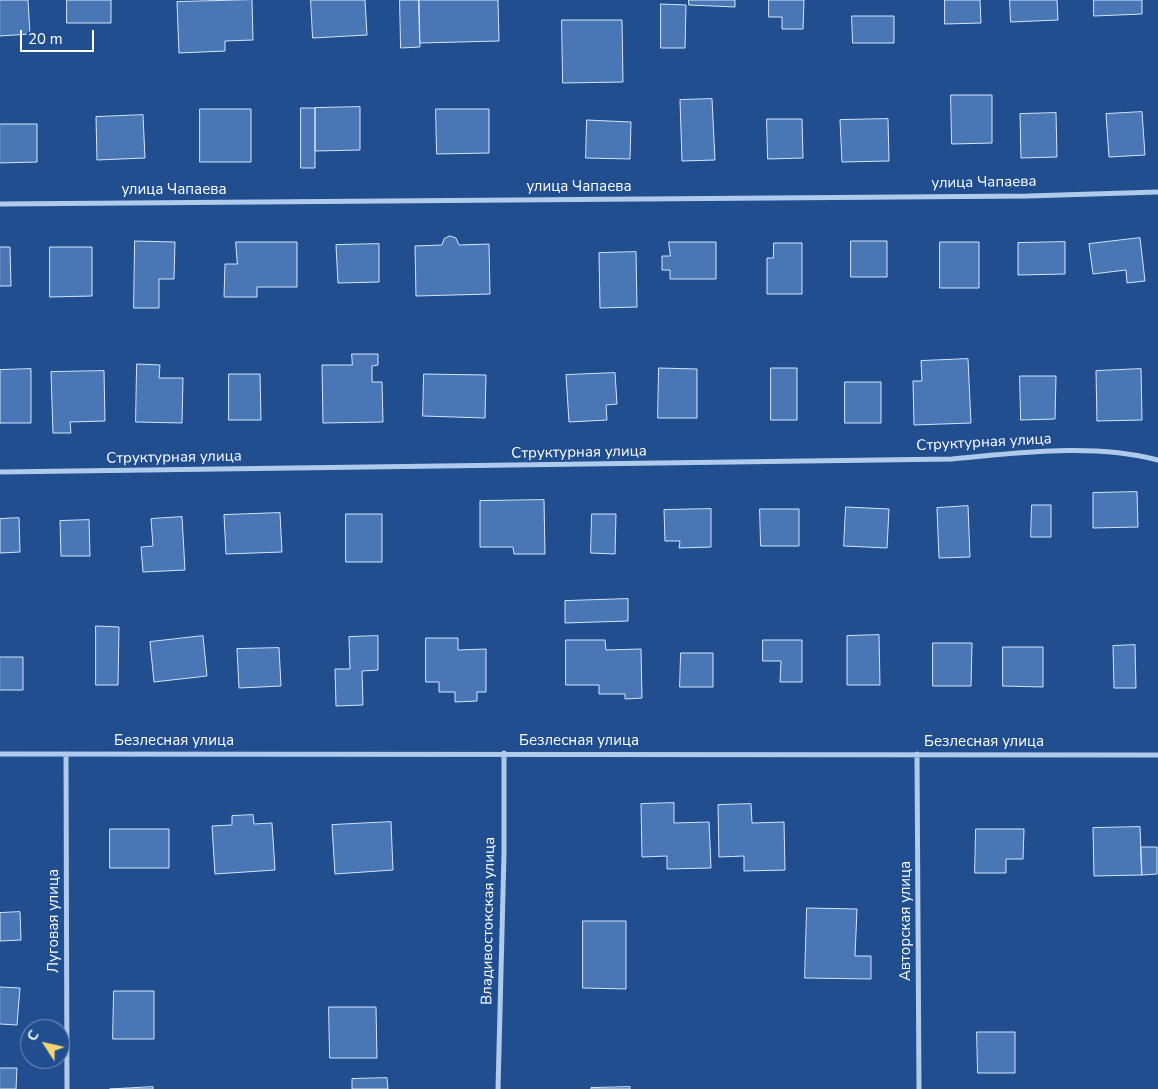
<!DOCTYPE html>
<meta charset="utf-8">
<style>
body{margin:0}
#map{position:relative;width:1158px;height:1089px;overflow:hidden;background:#204e8f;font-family:"Nunito Sans",sans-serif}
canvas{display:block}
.north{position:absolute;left:20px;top:1019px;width:50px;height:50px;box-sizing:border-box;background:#204e8f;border:1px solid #7995bc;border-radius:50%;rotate:305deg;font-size:14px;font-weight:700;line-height:20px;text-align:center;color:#fff}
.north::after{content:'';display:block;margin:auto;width:18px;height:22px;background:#f9d571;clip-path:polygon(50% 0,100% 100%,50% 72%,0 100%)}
.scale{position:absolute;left:20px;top:30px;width:74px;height:22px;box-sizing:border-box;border:2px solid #fff;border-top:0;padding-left:6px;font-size:15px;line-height:18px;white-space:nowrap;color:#fff;-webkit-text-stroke:4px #204e8f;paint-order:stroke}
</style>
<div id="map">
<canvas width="1158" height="1089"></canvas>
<div class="north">С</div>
<div class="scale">20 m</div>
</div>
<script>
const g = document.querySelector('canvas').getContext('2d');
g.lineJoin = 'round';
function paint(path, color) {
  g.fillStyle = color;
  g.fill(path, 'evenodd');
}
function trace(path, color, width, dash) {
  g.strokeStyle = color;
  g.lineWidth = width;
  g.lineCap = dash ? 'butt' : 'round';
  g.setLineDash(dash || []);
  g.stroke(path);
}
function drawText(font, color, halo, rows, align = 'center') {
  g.font = font + ' "Nunito Sans",sans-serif';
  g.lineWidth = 4;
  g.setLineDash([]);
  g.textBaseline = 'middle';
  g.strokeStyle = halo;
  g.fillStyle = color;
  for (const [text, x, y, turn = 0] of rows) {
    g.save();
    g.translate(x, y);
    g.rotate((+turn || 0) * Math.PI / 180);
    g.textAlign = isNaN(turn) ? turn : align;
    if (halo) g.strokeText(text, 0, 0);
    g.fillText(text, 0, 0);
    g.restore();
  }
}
const building = new Path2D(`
 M 0,0 L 28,0 L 30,34 L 0,36 Z
 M 67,0 L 111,0 L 111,23 L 67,23 Z
 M 252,0 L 253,40 L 225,41 L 225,51 L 179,53 L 177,2 Z
 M 311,0 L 365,0 L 367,35 L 313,38 Z
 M 400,0 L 419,0 L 420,47 L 401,48 Z
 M 419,0 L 498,0 L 499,41 L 420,43 Z
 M 689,0 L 735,0 L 735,7 L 689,5 Z
 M 769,0 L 804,0 L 803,29 L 782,29 L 782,17 L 769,17 Z
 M 945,0 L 980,0 L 981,23 L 945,24 Z
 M 1010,0 L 1057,0 L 1058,20 L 1011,22 Z
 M 1094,0 L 1142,0 L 1142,14 L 1094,16 Z
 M 661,4 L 686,5 L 685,48 L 661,48 Z
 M 852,16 L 894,16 L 894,43 L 853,43 Z
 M 562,20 L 622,20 L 623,82 L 563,83 Z
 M 951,95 L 992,95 L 992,143 L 952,144 Z
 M 712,99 L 715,160 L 682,161 L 680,100 Z
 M 360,107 L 360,150 L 315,151 L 315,108 Z
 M 301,108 L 315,108 L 315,168 L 301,168 Z
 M 200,109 L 251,109 L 251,162 L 200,162 Z
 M 436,109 L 489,109 L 489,153 L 437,154 Z
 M 1142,112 L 1145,155 L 1109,157 L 1106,114 Z
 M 1056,113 L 1057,157 L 1021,158 L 1020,114 Z
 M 143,115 L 145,158 L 97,160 L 96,117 Z
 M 767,119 L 802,119 L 803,158 L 768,159 Z
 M 888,119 L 889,161 L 842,162 L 840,120 Z
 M 587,120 L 631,122 L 630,159 L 586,158 Z
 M 0,124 L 37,124 L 37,162 L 0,163 Z
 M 450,236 L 456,238 L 459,245 L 489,244 L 490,294 L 416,296 L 415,246 L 442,245 L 444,239 Z
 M 1140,238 L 1145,281 L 1127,283 L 1126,270 L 1093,274 L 1089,244 Z
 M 135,241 L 175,242 L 174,279 L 159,279 L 159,308 L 134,308 Z
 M 851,241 L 887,241 L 887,277 L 851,277 Z
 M 236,242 L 297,242 L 297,287 L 257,287 L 257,297 L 224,297 L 225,264 L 237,264 Z
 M 669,242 L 716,242 L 716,279 L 670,279 L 670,270 L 662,270 L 662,256 L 670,256 Z
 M 940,242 L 979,242 L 979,288 L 940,288 Z
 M 1065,242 L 1065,274 L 1018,275 L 1018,243 Z
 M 774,243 L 802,243 L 802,294 L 767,294 L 767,258 L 773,258 Z
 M 379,244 L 379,282 L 338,283 L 336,245 Z
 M 0,247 L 10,247 L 11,286 L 0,286 Z
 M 50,247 L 92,247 L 92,296 L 50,297 Z
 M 636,252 L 637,307 L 600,308 L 599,253 Z
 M 352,354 L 378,354 L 378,365 L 372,366 L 372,382 L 382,382 L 383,422 L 323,423 L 322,365 L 352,365 Z
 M 968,359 L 971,423 L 914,425 L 913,381 L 922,381 L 921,361 Z
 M 137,364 L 160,365 L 159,378 L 183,378 L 182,423 L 136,422 Z
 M 659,368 L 697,369 L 697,418 L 658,418 Z
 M 771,368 L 797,368 L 797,420 L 771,420 Z
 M 31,369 L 31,423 L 0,423 L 0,370 Z
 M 1141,369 L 1142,420 L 1097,421 L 1096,371 Z
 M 104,371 L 105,421 L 70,422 L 71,433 L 53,433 L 51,372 Z
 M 615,373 L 617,404 L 606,405 L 607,420 L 569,422 L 566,375 Z
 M 229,374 L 260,374 L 261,420 L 229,420 Z
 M 424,374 L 486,375 L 485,418 L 423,416 Z
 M 1020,376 L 1056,376 L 1055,419 L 1021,420 Z
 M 845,382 L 881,382 L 881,423 L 845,423 Z
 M 1137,492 L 1138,527 L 1093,528 L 1093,493 Z
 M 544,500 L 545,554 L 514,554 L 513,547 L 480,547 L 480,501 Z
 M 1032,505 L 1051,505 L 1051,537 L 1031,537 Z
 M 968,506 L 970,557 L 939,558 L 937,508 Z
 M 846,507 L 889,509 L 887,548 L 844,546 Z
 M 711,509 L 711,547 L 679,548 L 680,541 L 665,541 L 664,510 Z
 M 760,509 L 799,509 L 799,546 L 761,546 Z
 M 280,513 L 282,552 L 226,554 L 224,515 Z
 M 346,514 L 382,514 L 382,562 L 346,562 Z
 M 592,514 L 616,514 L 615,554 L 591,553 Z
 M 182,517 L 185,570 L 143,572 L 141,547 L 153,546 L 151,519 Z
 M 19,518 L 20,552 L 0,553 L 0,519 Z
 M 89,520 L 90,556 L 61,556 L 60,521 Z
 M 628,599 L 628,621 L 565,623 L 565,601 Z
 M 96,626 L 119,627 L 118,685 L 96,685 Z
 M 879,635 L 880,685 L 847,685 L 847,636 Z
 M 203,636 L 207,676 L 154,682 L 150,642 Z
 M 378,636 L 378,670 L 362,671 L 363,705 L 336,706 L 335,669 L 350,669 L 349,637 Z
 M 426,638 L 458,638 L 458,650 L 486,649 L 486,692 L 477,692 L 477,701 L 455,702 L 455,692 L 439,692 L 439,682 L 426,682 Z
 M 566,640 L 605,640 L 606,650 L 641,649 L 642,698 L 625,699 L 625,694 L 599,694 L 599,685 L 566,685 Z
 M 763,640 L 802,640 L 802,682 L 780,682 L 781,661 L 763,661 Z
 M 933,643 L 972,643 L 971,686 L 933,686 Z
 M 1135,645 L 1136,688 L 1114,688 L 1113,646 Z
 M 1003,647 L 1043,647 L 1043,687 L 1003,686 Z
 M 279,648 L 281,686 L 239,688 L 237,649 Z
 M 681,653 L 713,653 L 713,687 L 680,687 Z
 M 0,657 L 23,657 L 23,690 L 0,690 Z
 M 674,803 L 674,823 L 709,822 L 711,868 L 667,869 L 667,856 L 642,857 L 641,804 Z
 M 751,804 L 752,823 L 784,822 L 785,870 L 744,871 L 744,856 L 719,857 L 718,805 Z
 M 253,815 L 254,824 L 272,823 L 275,870 L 215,874 L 212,826 L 232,825 L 232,816 Z
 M 391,822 L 393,870 L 335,874 L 332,825 Z
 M 1140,827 L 1142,875 L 1094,876 L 1093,828 Z
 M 110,829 L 169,829 L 169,868 L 110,868 Z
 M 976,829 L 1024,829 L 1023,859 L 1006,859 L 1006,873 L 975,873 Z
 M 1141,847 L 1157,847 L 1157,874 L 1142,875 Z
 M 807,908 L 857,909 L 855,956 L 871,956 L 871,979 L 805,978 Z
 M 20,912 L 21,940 L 0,941 L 0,913 Z
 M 583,921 L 626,921 L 626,989 L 583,988 Z
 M 0,987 L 20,988 L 17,1025 L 0,1024 Z
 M 114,991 L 154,991 L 154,1039 L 113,1039 Z
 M 329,1007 L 376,1007 L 377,1058 L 330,1058 Z
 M 977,1032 L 1015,1032 L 1015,1073 L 978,1073 Z
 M 0,1068 L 17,1068 L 16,1089 L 0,1089 Z
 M 387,1078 L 388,1089 L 352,1089 L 352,1079 Z
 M 153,1087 L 153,1089 L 110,1089 Z
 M 630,1087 L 630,1089 L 591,1089 L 591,1088 Z`);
const minor = new Path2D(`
 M 0,204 L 1028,196 L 1158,192
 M 0,472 L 952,459 C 1019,453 1092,443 1158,460
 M 0,754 L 1158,755
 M 66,754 L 67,1089
 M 917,754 L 919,1089
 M 498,1089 L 504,854 L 504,753`);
const streetNames = [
 ["улица Чапаева",984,183,-1],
 ["улица Чапаева",579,187],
 ["улица Чапаева",174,190],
 ["Структурная улица",984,443,-3],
 ["Структурная улица",579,453,-1],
 ["Структурная улица",174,458,-1],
 ["Безлесная улица",174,741],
 ["Безлесная улица",579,741],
 ["Безлесная улица",984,742],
 ["Луговая улица",54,921,-90],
 ["Владивостокская улица",489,921,-89],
 ["Авторская улица",906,921,-90]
];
paint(building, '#4977b6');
trace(building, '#d5e5f9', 1);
trace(minor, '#b0caec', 5);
drawText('15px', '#fff', '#204e8f', streetNames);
</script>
